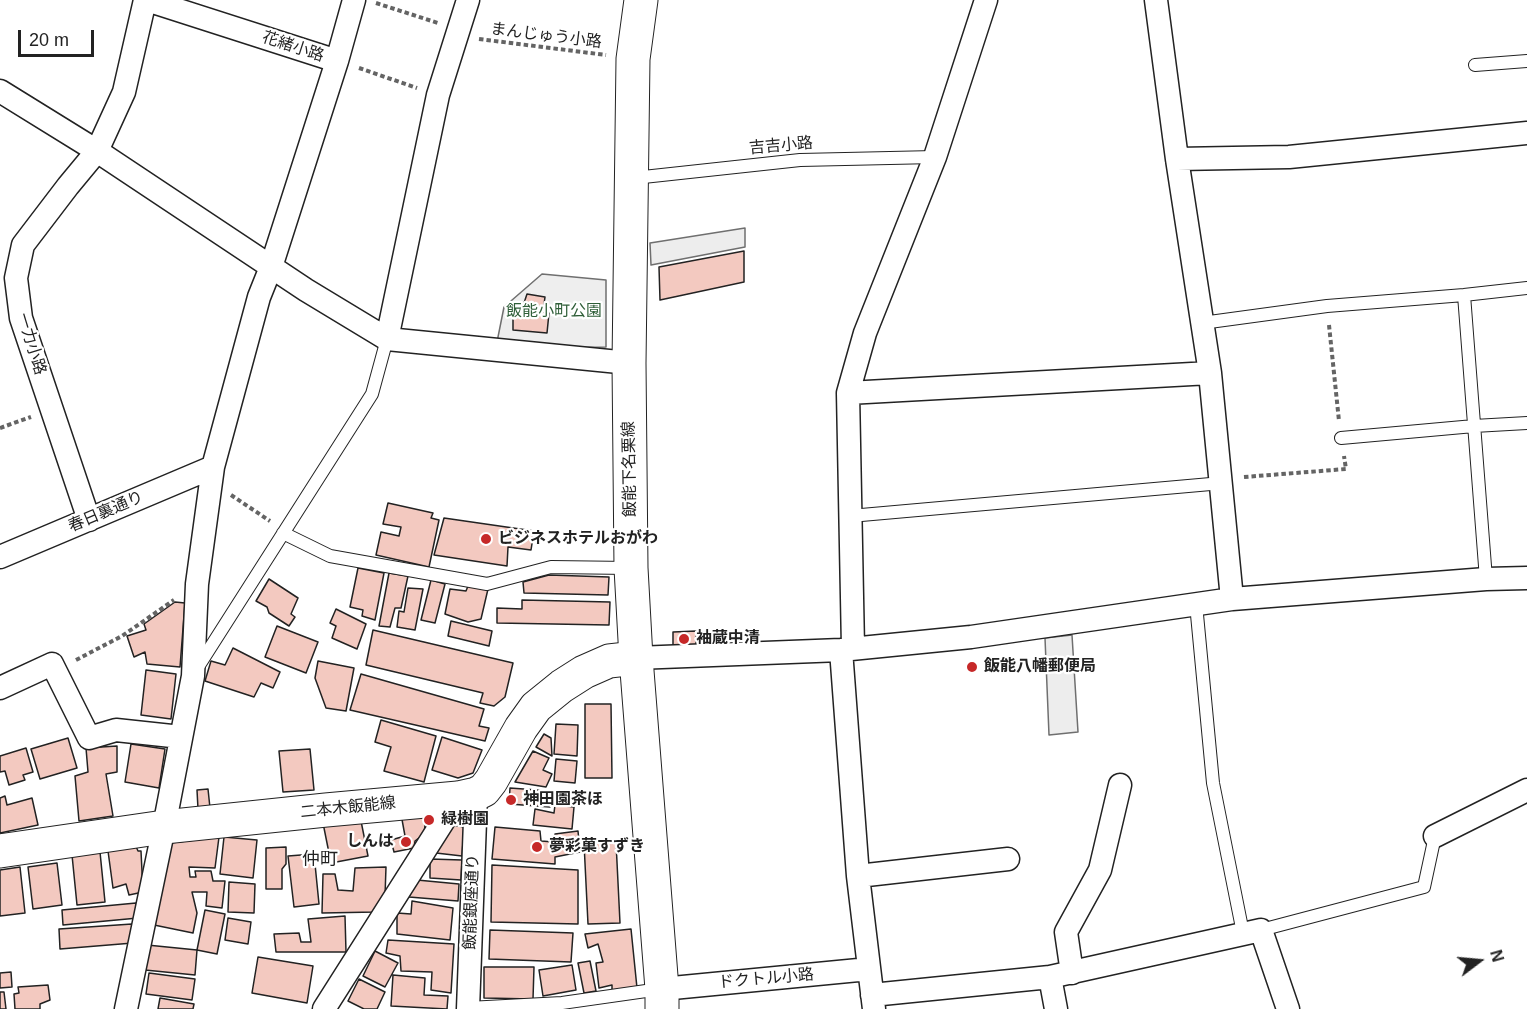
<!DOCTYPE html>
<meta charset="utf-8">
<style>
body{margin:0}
#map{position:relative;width:1527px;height:1009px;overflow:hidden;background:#fff;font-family:Helvetica,sans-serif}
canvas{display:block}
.north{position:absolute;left:1449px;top:931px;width:60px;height:60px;-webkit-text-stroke:4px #fff;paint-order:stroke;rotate:74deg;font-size:16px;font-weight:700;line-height:24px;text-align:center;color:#222}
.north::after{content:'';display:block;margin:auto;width:21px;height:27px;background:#222;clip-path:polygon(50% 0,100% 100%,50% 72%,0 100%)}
.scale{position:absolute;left:18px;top:30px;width:76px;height:27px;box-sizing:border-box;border:3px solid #222;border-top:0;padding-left:8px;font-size:18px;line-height:21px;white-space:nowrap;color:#222;-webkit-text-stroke:4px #fff;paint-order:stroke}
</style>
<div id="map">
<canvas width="1527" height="1009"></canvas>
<div class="north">N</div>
<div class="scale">20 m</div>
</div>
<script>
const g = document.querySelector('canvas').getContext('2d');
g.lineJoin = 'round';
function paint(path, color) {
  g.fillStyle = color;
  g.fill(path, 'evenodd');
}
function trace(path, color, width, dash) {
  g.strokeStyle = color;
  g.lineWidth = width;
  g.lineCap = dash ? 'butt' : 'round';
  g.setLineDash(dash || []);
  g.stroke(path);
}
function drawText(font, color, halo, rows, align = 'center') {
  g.font = font + ' Helvetica,"Noto Sans JP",sans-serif';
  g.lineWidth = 4.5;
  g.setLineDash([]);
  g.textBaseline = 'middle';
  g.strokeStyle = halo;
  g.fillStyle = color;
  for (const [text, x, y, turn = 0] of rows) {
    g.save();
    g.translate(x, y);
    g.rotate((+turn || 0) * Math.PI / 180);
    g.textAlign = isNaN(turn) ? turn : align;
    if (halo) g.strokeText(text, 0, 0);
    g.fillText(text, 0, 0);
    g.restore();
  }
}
const green = new Path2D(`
 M 542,274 L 606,280 L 606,347 L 553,348 L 497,342 L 504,307 Z`);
const parking = new Path2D(`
 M 745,228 L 745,247 L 651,265 L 650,243 Z
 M 1072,635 L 1078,732 L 1049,735 L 1045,638 Z`);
const building = new Path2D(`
 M 744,251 L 744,282 L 660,300 L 659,267 Z
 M 527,294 L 545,297 L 543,312 L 549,313 L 547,333 L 513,330 L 513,314 L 522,309 Z
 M 388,503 L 433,513 L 431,518 L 439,520 L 429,567 L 376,555 L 381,532 L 399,536 L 401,527 L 383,524 Z
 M 444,518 L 534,531 L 531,550 L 508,547 L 507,566 L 434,555 Z
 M 358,568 L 384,573 L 375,620 L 362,616 L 363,610 L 350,607 Z
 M 389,573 L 408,576 L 401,608 L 395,608 L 390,627 L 379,626 Z
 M 549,575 L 609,577 L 608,595 L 524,593 L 523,582 Z
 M 269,579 L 298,598 L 291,614 L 295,617 L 289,626 L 269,613 L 267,607 L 256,601 Z
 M 431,580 L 445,584 L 435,623 L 421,620 Z
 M 468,586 L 488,589 L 481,619 L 468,622 L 445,614 L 450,589 L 466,591 Z
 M 408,588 L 423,589 L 415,630 L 397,627 L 399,611 L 404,612 Z
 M 522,600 L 610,602 L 609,625 L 497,623 L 497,608 L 522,609 Z
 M 175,602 L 185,603 L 180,667 L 147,664 L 145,652 L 134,657 L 127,636 L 146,630 L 144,624 Z
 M 336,609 L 366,624 L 357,649 L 332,638 L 336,626 L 330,623 Z
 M 451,621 L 492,631 L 489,646 L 448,636 Z
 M 277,626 L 318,642 L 306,673 L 265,657 Z
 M 373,630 L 513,663 L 505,697 L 494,706 L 480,703 L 483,693 L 366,665 Z
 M 696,631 L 696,646 L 673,647 L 673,632 Z
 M 233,648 L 280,672 L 273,688 L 261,683 L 254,697 L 205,681 L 211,661 L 225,665 Z
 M 318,661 L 354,668 L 346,711 L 326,708 L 315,678 Z
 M 146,670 L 176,674 L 171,719 L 141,715 Z
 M 361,674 L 484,709 L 479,726 L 489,728 L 485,741 L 350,710 Z
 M 585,704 L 611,704 L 612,778 L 585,778 Z
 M 381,720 L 436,736 L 424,782 L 384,771 L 391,747 L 375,742 Z
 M 556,724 L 578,725 L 577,756 L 554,754 Z
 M 544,734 L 551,738 L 552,756 L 536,747 Z
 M 442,737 L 482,750 L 473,773 L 458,778 L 432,770 Z
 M 68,738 L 77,768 L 40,779 L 31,749 Z
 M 131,744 L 165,749 L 159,788 L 125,782 Z
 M 117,746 L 117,772 L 106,774 L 113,816 L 79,821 L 75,776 L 88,772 L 86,748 Z
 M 26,748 L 33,772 L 23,775 L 25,780 L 9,785 L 5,771 L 0,772 L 0,756 Z
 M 310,749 L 314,790 L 283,792 L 279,751 Z
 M 533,751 L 549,758 L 543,770 L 552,774 L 546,787 L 515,782 Z
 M 556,759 L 577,761 L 575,783 L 554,781 Z
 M 510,788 L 551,791 L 550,807 L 509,804 Z
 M 208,789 L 210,808 L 198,809 L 197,790 Z
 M 5,796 L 7,805 L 32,798 L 38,825 L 0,833 L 0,798 Z
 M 555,805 L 574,807 L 572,829 L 533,825 L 535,809 L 554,813 Z
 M 428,807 L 431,822 L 425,825 L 424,834 L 415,841 L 414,848 L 394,852 L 391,840 L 405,836 L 401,814 Z
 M 360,816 L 368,856 L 331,863 L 323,823 Z
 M 451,825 L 464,827 L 462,856 L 436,853 Z
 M 495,827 L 540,831 L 541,841 L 554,842 L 555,834 L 578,831 L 580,852 L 555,857 L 555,864 L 492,859 Z
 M 219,837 L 215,868 L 189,867 L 190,877 L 196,877 L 195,871 L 211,871 L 213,881 L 225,881 L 222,908 L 206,906 L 207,892 L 192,892 L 197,913 L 193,933 L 154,925 L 170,843 Z
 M 224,837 L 257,840 L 253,878 L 220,874 Z
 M 616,842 L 620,923 L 588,924 L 584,843 Z
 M 135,844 L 138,851 L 141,851 L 143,892 L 129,895 L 126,884 L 113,888 L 108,851 Z
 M 286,847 L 286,864 L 282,869 L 282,889 L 266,889 L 266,848 Z
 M 100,852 L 105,902 L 77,905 L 72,855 Z
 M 314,854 L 319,904 L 294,907 L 288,856 Z
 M 430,859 L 462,860 L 461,880 L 430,878 Z
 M 57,863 L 62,905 L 33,909 L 28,867 Z
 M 492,865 L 578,870 L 578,924 L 491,922 Z
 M 20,867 L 25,913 L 0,916 L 0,870 Z
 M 386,867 L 385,896 L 376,912 L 322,913 L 323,874 L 335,874 L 338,890 L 353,891 L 355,868 Z
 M 417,880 L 459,884 L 458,901 L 409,897 Z
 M 229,882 L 255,884 L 254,913 L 228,912 Z
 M 412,901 L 453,908 L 450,940 L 397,934 L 397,913 L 411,914 Z
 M 136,903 L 138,918 L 63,925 L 62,910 Z
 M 205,910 L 225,914 L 217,954 L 197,950 Z
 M 345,916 L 346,952 L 276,952 L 274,934 L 299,933 L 301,942 L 311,942 L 308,919 Z
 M 228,918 L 251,922 L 248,944 L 225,940 Z
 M 132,924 L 133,943 L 60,949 L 59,929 Z
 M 631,929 L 637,988 L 612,991 L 612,985 L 599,988 L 596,963 L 603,962 L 598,944 L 588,948 L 585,934 Z
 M 490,930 L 573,933 L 571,962 L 489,959 Z
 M 388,940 L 454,944 L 451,993 L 431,990 L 432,972 L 401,971 L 400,956 L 386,953 Z
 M 147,945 L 197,950 L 195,975 L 145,970 Z
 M 375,951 L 398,963 L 385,987 L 363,976 Z
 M 258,957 L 313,966 L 307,1003 L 252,993 Z
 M 590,961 L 596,991 L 584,993 L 578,963 Z
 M 572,965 L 576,990 L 543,996 L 539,970 Z
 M 484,967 L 534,967 L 533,999 L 484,998 Z
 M 11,972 L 12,987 L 0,988 L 0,973 Z
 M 149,973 L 195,979 L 192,1000 L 146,994 Z
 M 393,975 L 425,978 L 424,995 L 448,996 L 447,1009 L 391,1006 Z
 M 359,979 L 385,992 L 377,1009 L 364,1009 L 348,1001 Z
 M 48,985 L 50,1000 L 40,1004 L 40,1009 L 15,1009 L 14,994 L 19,993 L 18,987 Z
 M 0,992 L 4,992 L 6,1009 L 0,1009 Z
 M 160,998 L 194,1004 L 193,1009 L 158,1009 Z`);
const path = new Path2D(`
 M 376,3 L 438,23
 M 479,39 L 606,55
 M 359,68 L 417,88
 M 1329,325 L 1339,421
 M 0,428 L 31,417
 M 1244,477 L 1346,469 L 1344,456
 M 231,495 L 270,521
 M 76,660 L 122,636 L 174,600`);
const lane = new Path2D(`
 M 1475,65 L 1527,61
 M 634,178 L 800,160 L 935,157
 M 1464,295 L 1486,579
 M 1202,323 L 1327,306 L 1464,295 L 1527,288
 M 1341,438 L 1474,426 L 1527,423
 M 850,516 L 1222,483
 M 283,533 L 330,556 L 487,584 L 551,567 L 630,568
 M 1196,604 L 1213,783 L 1243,933
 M 196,670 L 372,394 L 387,339
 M 1261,930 L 1424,887 L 1435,836
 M 468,1008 L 562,1003 L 660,989`);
const street = new Path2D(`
 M 147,0 L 337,61
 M 1156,0 L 1177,159 L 1210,373 L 1232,599
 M 0,91 L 97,151 L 306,290 L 387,339 L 629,363
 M 1177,159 L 1289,157 L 1527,133
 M 387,339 L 438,95 L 468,0
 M 848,393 L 1210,373
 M 89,520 L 21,318 L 16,278 L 23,245 L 68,186 L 97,151 L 124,92 L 145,0
 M 0,557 L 213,467
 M 853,648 L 848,393 L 865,333 L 935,157 L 986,0
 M 841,650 L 858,876 L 874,1009
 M 636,658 L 841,650 L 971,637 L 1232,599 L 1486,579 L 1527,578
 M 0,688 L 52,664 L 89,738 L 116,730 L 181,737
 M 1435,836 L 1527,790
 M 858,876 L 1008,859
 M 1072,973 L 1066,932 L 1100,870 L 1120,785
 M 1050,977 L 1261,930 L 1288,1009
 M 662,989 L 869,969
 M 872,995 L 1050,977 L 1056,1009
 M 126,1009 L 164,827 L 193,676 L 197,584 L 213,467 L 259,297 L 271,267 L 337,61 L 354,0
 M 324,1009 L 458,798
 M 468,1009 L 476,794`);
const secondary = new Path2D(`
 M 0,851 L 164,827 L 326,810 L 458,798 L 476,794 L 484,790 L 491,781 L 521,728 L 536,707 L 562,686 L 584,672 L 609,661 L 636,658`);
const primary = new Path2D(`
 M 641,0 L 633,59 L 629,363 L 631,568 L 636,658 L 662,989 L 662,1009`);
const markers = [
 [486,539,6,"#c62828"],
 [684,639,6,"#c62828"],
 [972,667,6,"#c62828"],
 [511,800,6,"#c62828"],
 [429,820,6,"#c62828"],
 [406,842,6,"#c62828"],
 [537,847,6,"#c62828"]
];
const streetNames = [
 ["まんじゅう小路",546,36,7],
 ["花緒小路",293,47,18],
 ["吉吉小路",781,146,-5],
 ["一力小路",31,344,73],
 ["飯能下名栗線",630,469,-91],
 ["春日裏通り",106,512,-23],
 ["二本木飯能線",348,808,-6],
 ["飯能銀座通り",472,902,-88],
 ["ドクトル小路",766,979,-5]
];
const parkNames = [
 ["飯能小町公園",554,312]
];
const poiNames = [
 ["ビジネスホテルおがわ",498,539],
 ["袖蔵中清",696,639],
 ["飯能八幡郵便局",984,667],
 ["神田園茶ほ",523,800],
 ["緑樹園",441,820],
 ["しんは",394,842,"right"],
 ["夢彩菓すずき",549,847]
];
const neighbourhoodNames = [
 ["仲町",320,860]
];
paint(green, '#eee');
trace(green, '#6f6f6f', 1.5);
paint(parking, '#ededed');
trace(parking, '#6f6f6f', 1.5);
paint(building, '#f3c9c0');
trace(building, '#222', 1.5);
trace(lane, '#222', 14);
trace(street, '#222', 25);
trace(secondary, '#222', 35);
trace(primary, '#222', 35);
trace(path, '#646464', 4, [4.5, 3]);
trace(lane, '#fff', 12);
trace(street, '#fff', 22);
trace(secondary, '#fff', 33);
trace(primary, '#fff', 33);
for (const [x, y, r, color] of markers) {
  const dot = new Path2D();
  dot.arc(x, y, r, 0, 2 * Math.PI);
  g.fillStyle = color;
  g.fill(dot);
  trace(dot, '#fff', 2);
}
drawText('16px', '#222', '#fff', streetNames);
drawText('16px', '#2f5e38', '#fff', parkNames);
drawText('bold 16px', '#222', '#fff', poiNames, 'left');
drawText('18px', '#222', '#fff', neighbourhoodNames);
</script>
